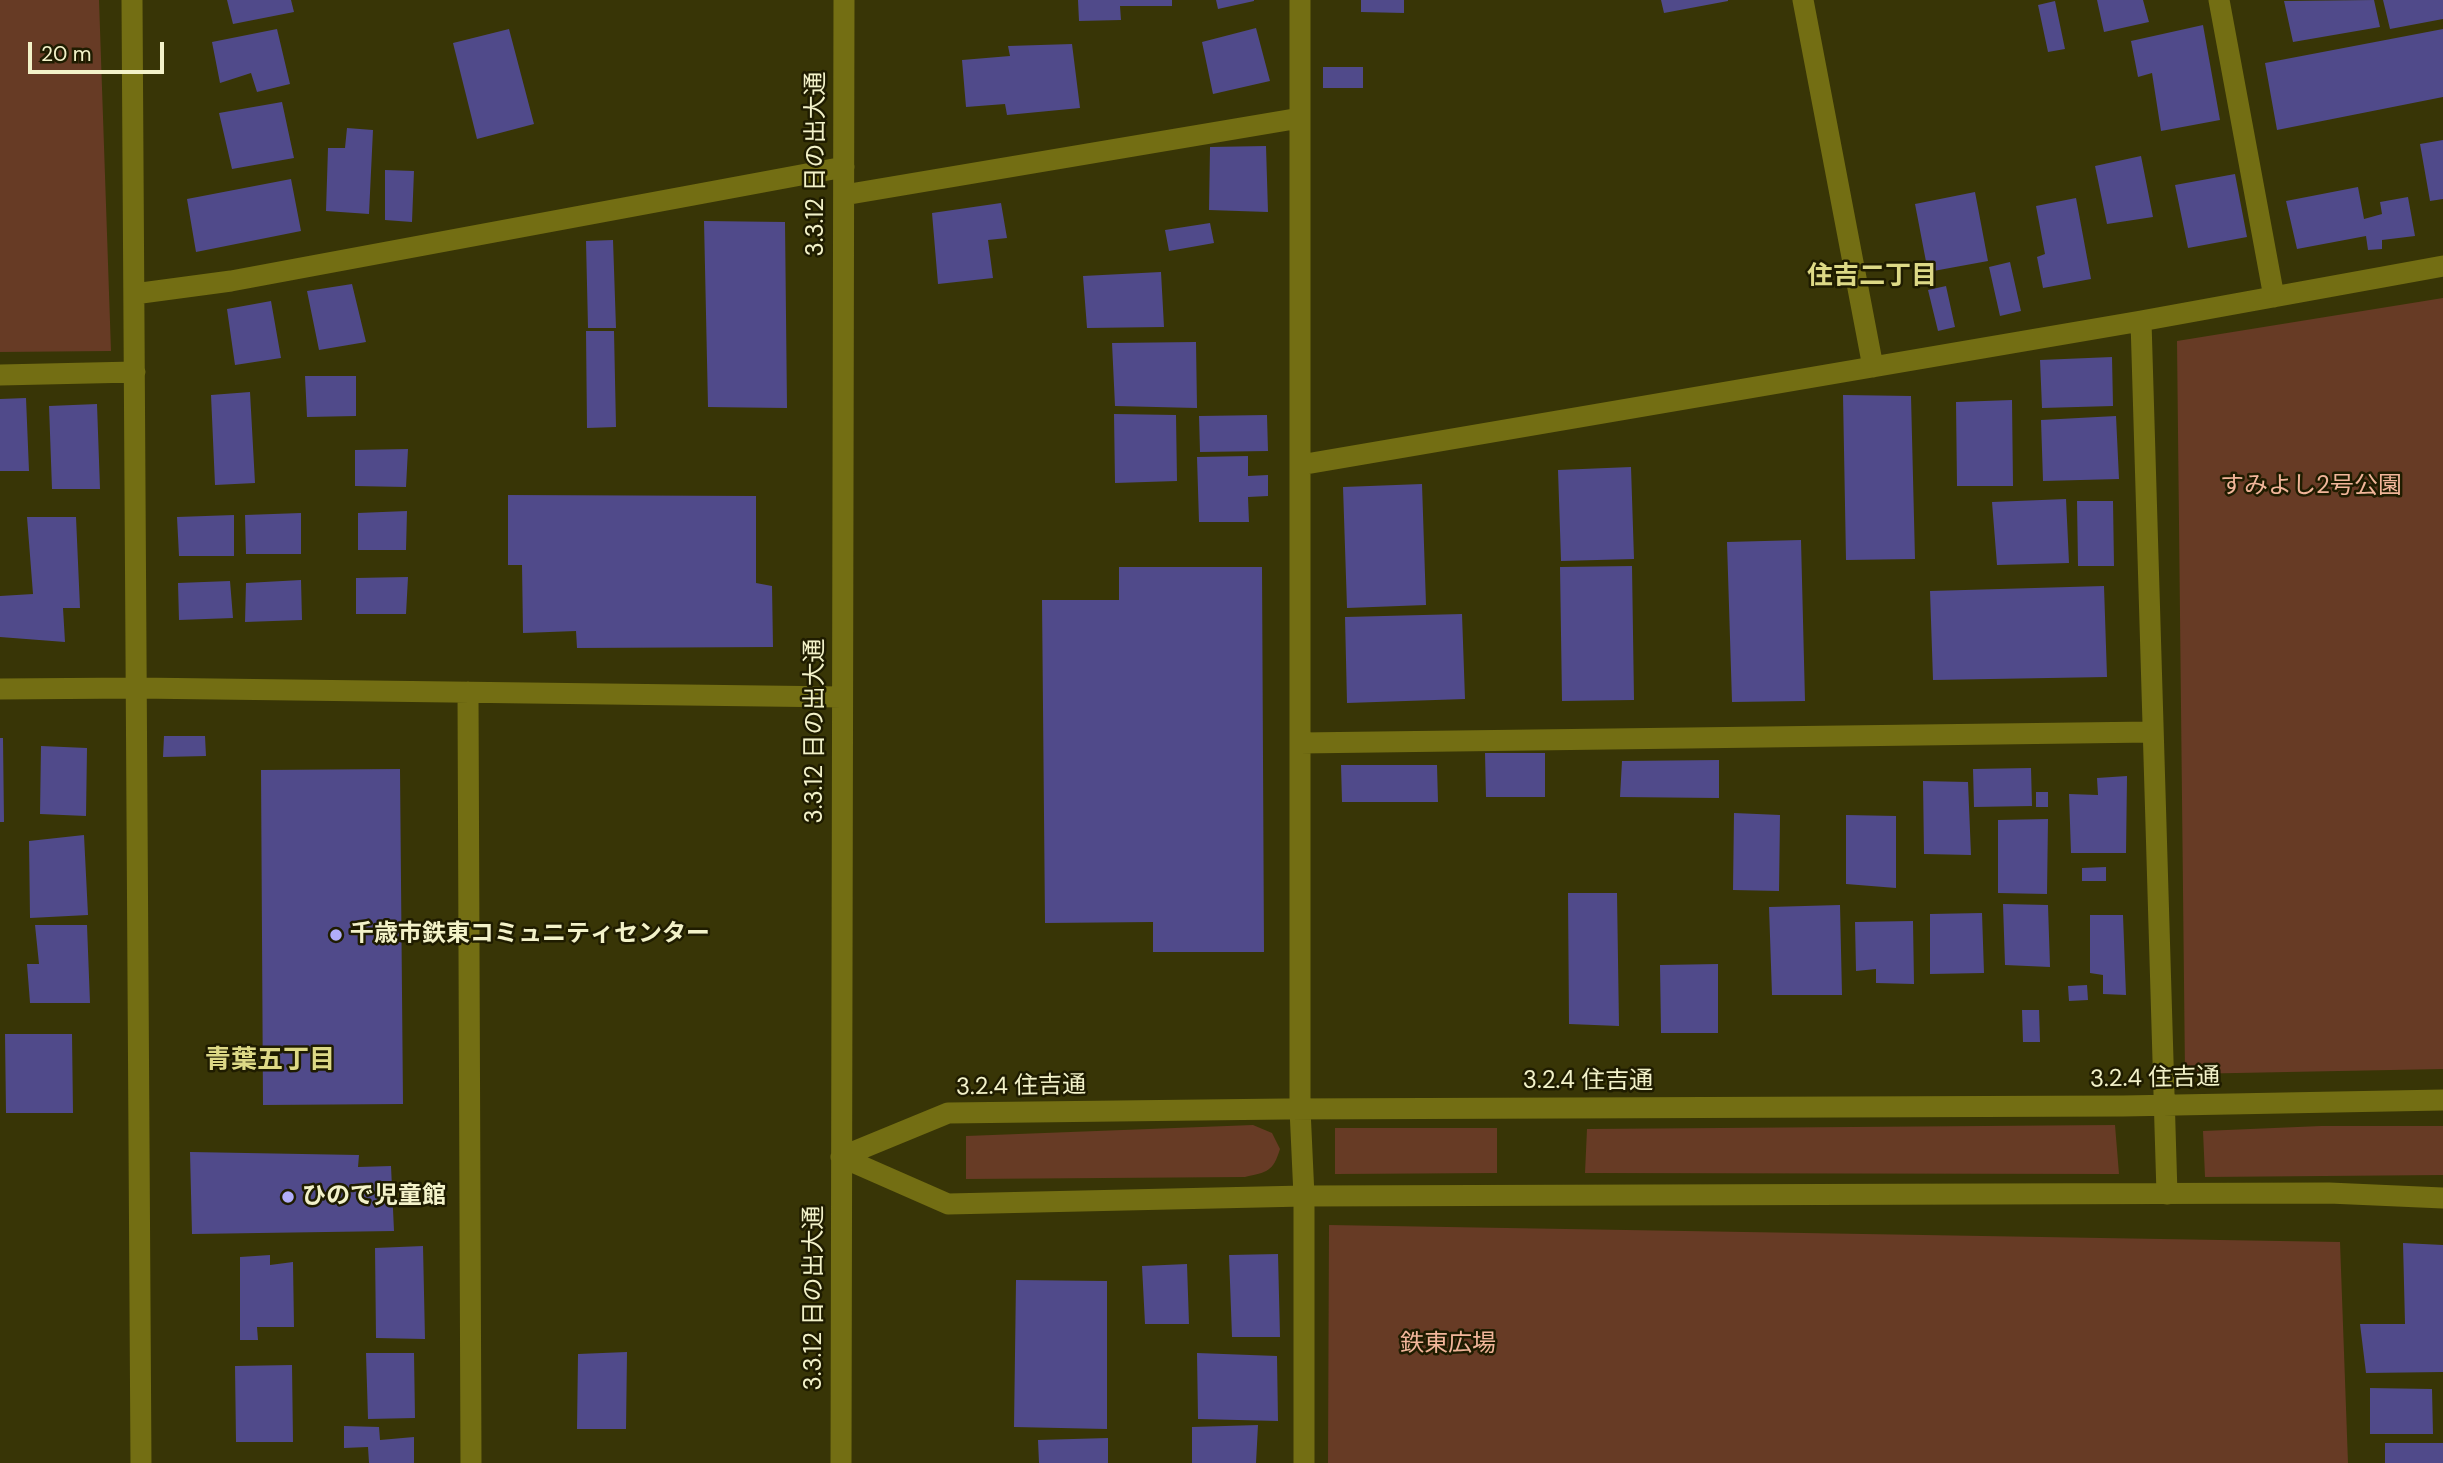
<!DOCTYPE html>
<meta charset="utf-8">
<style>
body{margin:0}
#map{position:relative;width:2443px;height:1463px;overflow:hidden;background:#383506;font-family:"DM Sans",sans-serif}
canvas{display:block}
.scale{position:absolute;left:28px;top:42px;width:136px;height:32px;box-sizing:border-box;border:4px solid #f3f2c9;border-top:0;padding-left:9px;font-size:21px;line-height:24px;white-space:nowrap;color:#f3f2c9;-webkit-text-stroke:5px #1f1c00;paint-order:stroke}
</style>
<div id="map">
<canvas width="2443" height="1463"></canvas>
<div class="scale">20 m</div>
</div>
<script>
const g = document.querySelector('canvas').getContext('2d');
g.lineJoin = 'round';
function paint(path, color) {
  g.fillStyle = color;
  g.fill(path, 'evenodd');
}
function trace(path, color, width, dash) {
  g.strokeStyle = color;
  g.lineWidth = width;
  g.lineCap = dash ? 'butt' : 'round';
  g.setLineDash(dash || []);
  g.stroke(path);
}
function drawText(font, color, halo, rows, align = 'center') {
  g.font = font + ' "DM Sans","Noto Sans JP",sans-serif';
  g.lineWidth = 5;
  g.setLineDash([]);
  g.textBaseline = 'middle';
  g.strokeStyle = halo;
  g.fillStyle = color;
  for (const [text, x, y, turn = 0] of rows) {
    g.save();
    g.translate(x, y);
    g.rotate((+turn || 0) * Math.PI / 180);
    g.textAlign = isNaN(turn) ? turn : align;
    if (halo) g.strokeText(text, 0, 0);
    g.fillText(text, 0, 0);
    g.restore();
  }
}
const green = new Path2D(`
 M 0,0 L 99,0 L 111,351 L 0,352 Z
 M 2443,298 L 2443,1069 L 2185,1074 L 2177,341 Z
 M 1253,1125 L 1272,1133 L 1280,1149 C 1273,1172 1267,1172 1245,1177 L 966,1179 L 966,1136 Z
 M 2115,1125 L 2119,1174 L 1585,1173 L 1587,1129 Z
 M 2321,1126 L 2443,1126 L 2443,1175 L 2205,1177 L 2203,1131 Z
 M 1335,1128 L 1497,1128 L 1497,1173 L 1335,1174 Z
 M 1329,1225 L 2340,1242 L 2348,1463 L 1328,1463 Z`);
const building = new Path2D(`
 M 227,0 L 291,0 L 294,12 L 233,24 Z
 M 1078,0 L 1172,0 L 1172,6 L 1120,6 L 1121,20 L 1079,21 Z
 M 1216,0 L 1254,0 L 1254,1 L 1218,9 Z
 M 1361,0 L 1404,0 L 1404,13 L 1361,12 Z
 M 1661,0 L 1728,0 L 1728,1 L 1664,13 Z
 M 2097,0 L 2143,0 L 2149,22 L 2104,32 Z
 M 2374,0 L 2380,27 L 2293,42 L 2284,1 Z
 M 2383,0 L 2443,0 L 2443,19 L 2390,29 Z
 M 2055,1 L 2065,49 L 2048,52 L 2038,5 Z
 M 2203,25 L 2220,120 L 2161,131 L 2152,73 L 2138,77 L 2131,41 Z
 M 1256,28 L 1270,81 L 1213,94 L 1202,42 Z
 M 277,29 L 290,84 L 257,92 L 251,73 L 220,83 L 212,42 Z
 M 509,29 L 534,124 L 477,139 L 453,43 Z
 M 2443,29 L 2443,97 L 2277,130 L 2265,63 Z
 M 1072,44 L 1080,108 L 1007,115 L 1005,104 L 966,107 L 962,60 L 1010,56 L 1008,46 Z
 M 1323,67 L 1363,67 L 1363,88 L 1323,88 Z
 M 282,102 L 294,158 L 232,169 L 219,113 Z
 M 347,128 L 373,130 L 369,214 L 326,211 L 328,148 L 345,148 Z
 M 2443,140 L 2443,199 L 2430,201 L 2420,144 Z
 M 1266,146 L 1268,212 L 1209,210 L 1210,147 Z
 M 2141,156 L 2153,217 L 2107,224 L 2095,166 Z
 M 385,170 L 414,171 L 412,222 L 385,220 Z
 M 2235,174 L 2247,237 L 2188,248 L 2175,185 Z
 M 291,179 L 301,231 L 196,252 L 187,199 Z
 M 2358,187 L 2364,219 L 2382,214 L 2380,202 L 2408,197 L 2415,236 L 2382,240 L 2382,249 L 2368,250 L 2366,236 L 2297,249 L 2286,201 Z
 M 1975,192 L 1988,261 L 1928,272 L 1915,204 Z
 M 2076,198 L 2091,279 L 2043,288 L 2037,257 L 2045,254 L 2036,206 Z
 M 1001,203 L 1007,238 L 988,240 L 993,278 L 938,284 L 932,213 Z
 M 704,221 L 785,222 L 787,408 L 708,407 Z
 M 1210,223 L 1214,243 L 1169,251 L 1165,230 Z
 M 613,240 L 616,328 L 588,328 L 586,241 Z
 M 2010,262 L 2021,311 L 2000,316 L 1989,267 Z
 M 1161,272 L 1164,327 L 1087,328 L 1083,276 Z
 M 352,284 L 366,342 L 319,350 L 307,291 Z
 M 1946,286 L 1955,327 L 1938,331 L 1928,290 Z
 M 271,301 L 281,358 L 235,365 L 227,309 Z
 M 586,331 L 614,331 L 616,427 L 587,428 Z
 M 1196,342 L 1197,408 L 1115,406 L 1112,343 Z
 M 2112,357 L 2113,406 L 2042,408 L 2040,360 Z
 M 305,376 L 356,376 L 356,416 L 307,417 Z
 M 250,392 L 255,483 L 215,485 L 211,395 Z
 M 1843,395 L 1911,396 L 1915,559 L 1846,560 Z
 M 26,398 L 29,471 L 0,471 L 0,399 Z
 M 2012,400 L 2013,486 L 1957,486 L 1956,402 Z
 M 97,404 L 100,489 L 52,489 L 49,406 Z
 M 1114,414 L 1176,415 L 1177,481 L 1115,483 Z
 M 1267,415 L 1268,451 L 1200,452 L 1199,416 Z
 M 2116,416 L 2119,479 L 2043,481 L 2041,420 Z
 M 408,449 L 406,487 L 355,486 L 355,450 Z
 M 1248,456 L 1248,476 L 1268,475 L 1268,496 L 1248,497 L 1249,522 L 1199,522 L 1197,457 Z
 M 1631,467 L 1634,559 L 1561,561 L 1558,470 Z
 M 1422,484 L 1426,605 L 1347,608 L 1343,487 Z
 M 508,495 L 756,496 L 756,583 L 772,586 L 773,647 L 577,648 L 576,631 L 523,633 L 522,565 L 508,565 Z
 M 2066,499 L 2069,563 L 1997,565 L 1992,502 Z
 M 2077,501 L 2113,501 L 2114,566 L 2078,566 Z
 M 407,511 L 406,550 L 358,550 L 358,513 Z
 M 301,513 L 301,554 L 246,554 L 245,515 Z
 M 234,515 L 234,556 L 179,556 L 177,517 Z
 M 27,517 L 76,517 L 80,608 L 63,608 L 65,642 L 0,637 L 0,596 L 33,594 Z
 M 1801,540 L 1805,701 L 1732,702 L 1727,542 Z
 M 1632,566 L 1634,700 L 1562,701 L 1560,567 Z
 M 1119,567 L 1262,567 L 1264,952 L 1153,952 L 1153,922 L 1045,923 L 1042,600 L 1119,600 Z
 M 408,577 L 406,614 L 356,614 L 356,578 Z
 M 301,580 L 302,620 L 245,622 L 246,583 Z
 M 230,581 L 233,618 L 179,620 L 178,583 Z
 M 2104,586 L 2107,677 L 1933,680 L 1930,591 Z
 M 1462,614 L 1465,699 L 1347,703 L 1345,617 Z
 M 164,736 L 205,736 L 206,756 L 163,757 Z
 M 0,738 L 3,738 L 4,822 L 0,822 Z
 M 41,746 L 87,748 L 86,816 L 40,814 Z
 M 1485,753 L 1545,753 L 1545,797 L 1486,797 Z
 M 1719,760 L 1719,798 L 1620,797 L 1622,761 Z
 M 1341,765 L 1437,765 L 1438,802 L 1342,802 Z
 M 2031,768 L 2032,806 L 1974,807 L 1973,769 Z
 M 400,769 L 403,1104 L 263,1105 L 261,770 Z
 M 2127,776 L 2126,853 L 2071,853 L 2069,794 L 2098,795 L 2097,778 Z
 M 1923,781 L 1968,782 L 1971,855 L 1924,854 Z
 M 2036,792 L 2048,792 L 2048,807 L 2036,807 Z
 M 1734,813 L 1780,815 L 1779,891 L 1733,890 Z
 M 1846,815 L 1896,816 L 1896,888 L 1846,884 Z
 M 2048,819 L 2047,894 L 1998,893 L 1998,820 Z
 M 84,835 L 88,915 L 30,918 L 29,841 Z
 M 2106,867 L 2106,881 L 2082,881 L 2082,868 Z
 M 1568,893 L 1617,893 L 1619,1026 L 1569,1024 Z
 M 2003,904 L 2048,905 L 2050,967 L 2005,965 Z
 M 1840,905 L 1842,995 L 1772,995 L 1769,907 Z
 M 1982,913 L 1984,973 L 1930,974 L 1930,914 Z
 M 2090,915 L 2123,915 L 2126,995 L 2103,994 L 2103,975 L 2090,973 Z
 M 1913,921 L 1914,984 L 1876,983 L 1876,969 L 1856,971 L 1855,922 Z
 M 35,925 L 87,925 L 90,1003 L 30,1003 L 27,964 L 39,964 Z
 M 1718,964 L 1718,1033 L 1661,1033 L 1660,965 Z
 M 2087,985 L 2088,1000 L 2069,1001 L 2068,986 Z
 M 2022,1010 L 2039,1010 L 2040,1042 L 2023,1042 Z
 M 5,1034 L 72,1034 L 73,1113 L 6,1113 Z
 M 190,1152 L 359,1155 L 358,1167 L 391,1166 L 394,1231 L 192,1234 Z
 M 2403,1243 L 2443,1245 L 2443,1372 L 2366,1373 L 2360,1324 L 2405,1324 Z
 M 423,1246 L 425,1339 L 376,1338 L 375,1248 Z
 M 1278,1254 L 1280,1337 L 1232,1337 L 1229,1255 Z
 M 270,1255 L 270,1265 L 293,1262 L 294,1327 L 257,1327 L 258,1340 L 240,1340 L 240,1257 Z
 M 1187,1264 L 1189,1324 L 1145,1324 L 1142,1266 Z
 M 1016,1280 L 1107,1281 L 1107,1429 L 1014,1427 Z
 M 627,1352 L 626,1429 L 577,1429 L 578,1354 Z
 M 366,1353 L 414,1353 L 415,1418 L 368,1419 Z
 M 1197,1353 L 1277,1356 L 1278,1421 L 1198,1419 Z
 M 292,1365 L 293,1442 L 236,1442 L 235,1366 Z
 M 2370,1388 L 2432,1389 L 2433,1434 L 2370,1434 Z
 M 1258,1425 L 1256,1463 L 1192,1463 L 1192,1427 Z
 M 344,1426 L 379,1427 L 380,1440 L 414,1437 L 414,1463 L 369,1463 L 368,1447 L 344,1448 Z
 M 1108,1438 L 1108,1463 L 1039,1463 L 1038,1440 Z
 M 2385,1443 L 2443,1443 L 2443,1463 L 2385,1463 Z`);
const minor = new Path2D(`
 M 132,0 L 141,1463
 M 1300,0 L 1300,1109 L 1304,1196 L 1304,1463
 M 1803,0 L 1873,367
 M 2219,0 L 2274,297
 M 844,195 L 1300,118
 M 134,294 L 231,281 L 844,167
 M 2141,321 L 2167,1194
 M 0,375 L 135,372
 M 1300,465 L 2141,321 L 2443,266
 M 0,689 L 137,688 L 842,697
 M 468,692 L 471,1463
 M 1300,743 L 2152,732
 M 841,1157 L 948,1204 L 1304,1196 L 2329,1193 L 2443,1198
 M 841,1157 L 948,1113 L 1285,1109 L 2123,1106 L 2443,1100
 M 841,1463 L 844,0`);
const markers = [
 [336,935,7,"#b1adfa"],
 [288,1197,7,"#b1adfa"]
];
const streetNames = [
 ["3.3.12 日の出大通",817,164,-90],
 ["3.3.12 日の出大通",816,731,-90],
 ["3.2.4 住吉通",2155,1079,-1],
 ["3.2.4 住吉通",1588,1082],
 ["3.2.4 住吉通",1021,1087,-1],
 ["3.3.12 日の出大通",815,1298,-90]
];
const parkNames = [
 ["すみよし2号公園",2311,487],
 ["鉄東広場",1448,1345]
];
const poiNames = [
 ["千歳市鉄東コミュニティセンター",350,935],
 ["ひので児童館",302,1197]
];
const neighbourhoodNames = [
 ["住吉二丁目",1872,277],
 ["青葉五丁目",270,1061]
];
paint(green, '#673b25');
paint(building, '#504a8a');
trace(minor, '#736e13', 21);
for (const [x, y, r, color] of markers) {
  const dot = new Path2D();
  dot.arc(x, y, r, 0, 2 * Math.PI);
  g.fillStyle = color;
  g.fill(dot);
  trace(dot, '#1f1c00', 2.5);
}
drawText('24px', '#f3f2c9', '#1f1c00', streetNames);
drawText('24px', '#f2b69a', '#1f1c00', parkNames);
drawText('bold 24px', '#f3f2c9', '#1f1c00', poiNames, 'left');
drawText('bold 26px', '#ddd986', '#1f1c00', neighbourhoodNames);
</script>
